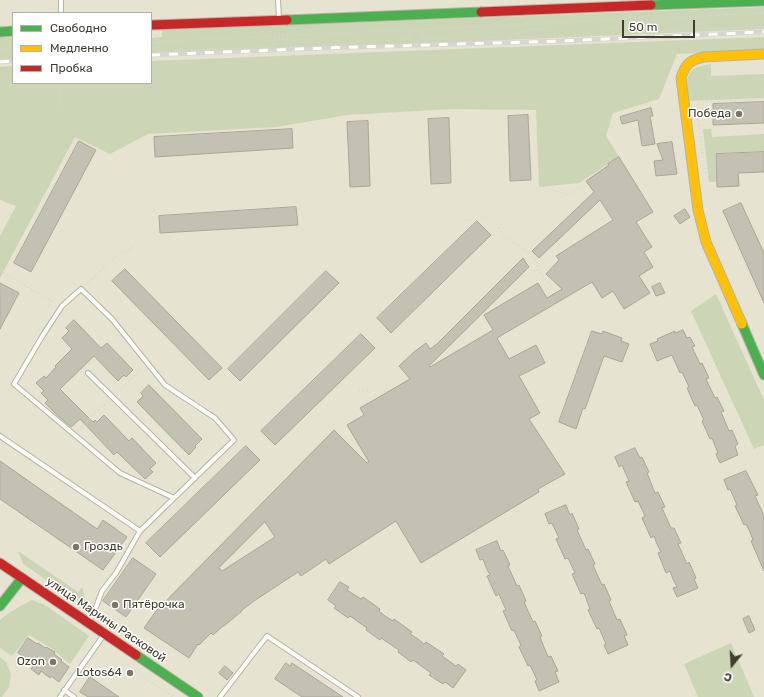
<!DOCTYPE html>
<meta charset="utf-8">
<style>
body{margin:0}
#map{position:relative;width:764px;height:697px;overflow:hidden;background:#e6e3d0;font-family:Rubik,sans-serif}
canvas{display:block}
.legend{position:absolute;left:12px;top:12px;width:140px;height:72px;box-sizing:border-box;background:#fff;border:1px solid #b3b1ac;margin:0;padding:5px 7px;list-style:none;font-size:12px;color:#403d2f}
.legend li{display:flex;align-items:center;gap:8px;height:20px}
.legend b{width:20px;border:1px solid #b3b1ac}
.north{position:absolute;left:712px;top:645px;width:40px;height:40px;-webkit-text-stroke:3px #fff;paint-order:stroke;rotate:198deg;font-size:11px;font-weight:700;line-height:16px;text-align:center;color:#403d2f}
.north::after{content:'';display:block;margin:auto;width:14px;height:18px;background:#403d2f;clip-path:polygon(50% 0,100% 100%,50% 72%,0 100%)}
.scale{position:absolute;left:622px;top:20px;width:73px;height:18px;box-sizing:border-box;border:2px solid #403d2f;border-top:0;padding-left:5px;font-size:12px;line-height:14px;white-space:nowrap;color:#403d2f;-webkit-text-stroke:3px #fff;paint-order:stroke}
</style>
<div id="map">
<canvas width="764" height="697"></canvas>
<ul class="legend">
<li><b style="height:5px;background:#4caf50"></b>Свободно</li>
<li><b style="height:5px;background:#ffc107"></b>Медленно</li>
<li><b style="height:5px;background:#c62828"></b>Пробка</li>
</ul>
<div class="north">С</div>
<div class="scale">50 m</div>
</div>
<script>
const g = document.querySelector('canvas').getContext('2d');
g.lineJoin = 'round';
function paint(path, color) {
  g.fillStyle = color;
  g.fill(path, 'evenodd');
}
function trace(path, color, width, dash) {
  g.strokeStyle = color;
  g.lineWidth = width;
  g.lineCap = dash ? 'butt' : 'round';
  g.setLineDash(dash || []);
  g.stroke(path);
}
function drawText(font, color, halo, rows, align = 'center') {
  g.font = font + ' Rubik,sans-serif';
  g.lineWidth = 3;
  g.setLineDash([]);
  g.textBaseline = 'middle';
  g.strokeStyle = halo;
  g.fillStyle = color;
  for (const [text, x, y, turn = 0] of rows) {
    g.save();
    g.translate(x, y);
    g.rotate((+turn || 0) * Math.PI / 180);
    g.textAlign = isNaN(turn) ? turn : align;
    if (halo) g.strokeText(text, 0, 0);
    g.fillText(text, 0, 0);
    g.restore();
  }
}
const green = new Path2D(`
 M 764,7 L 764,29 L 151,55 L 151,38 L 162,37 L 162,30 Z
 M 13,36 L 13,61 L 0,61 L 0,37 Z
 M 764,37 L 764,50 L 677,54 L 659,99 L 613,113 L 606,136 L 619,157 L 579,183 L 539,187 L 536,110 L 452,109 L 347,115 L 276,127 L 148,134 L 110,154 L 75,137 L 0,278 L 0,236 L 16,206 L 0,200 L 0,67 L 13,66 L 13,83 L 151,83 L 151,61 Z
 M 711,64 L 711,76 L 764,74 L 764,98 L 688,101 C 688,91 683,74 695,68 C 700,66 706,65 711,64 Z
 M 703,129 L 711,129 L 712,137 L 764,134 L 764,151 L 715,153 L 716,182 L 709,182 Z
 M 716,294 L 764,400 L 764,445 L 754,449 L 691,311 Z
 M 18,551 L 78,592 L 82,587 L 87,608 L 23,564 Z
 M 32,600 L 45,605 L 89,636 L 70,664 L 51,648 L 29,635 L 12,656 L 0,648 L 0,620 C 10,611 21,606 32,600 Z
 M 731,643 L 754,697 L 698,697 L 684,664 Z
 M 0,657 L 6,662 L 11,674 L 9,687 L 2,697 L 0,697 Z`);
const building = new Path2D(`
 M 764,102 L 764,123 L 713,125 L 713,104 Z
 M 651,108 L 653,116 L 650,116 L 655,144 L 642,146 L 638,120 L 622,124 L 620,117 Z
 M 528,115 L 531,180 L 510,181 L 508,116 Z
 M 449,118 L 451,183 L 431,184 L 428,119 Z
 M 368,121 L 370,186 L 350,187 L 347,122 Z
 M 292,129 L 293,148 L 155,157 L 154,137 Z
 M 79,141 L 96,150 L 31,272 L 14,263 Z
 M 672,142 L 677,174 L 656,176 L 654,161 L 663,160 L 657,144 Z
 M 764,152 L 764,172 L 738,173 L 739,186 L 717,187 L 716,154 Z
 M 619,157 L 653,212 L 636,222 L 652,247 L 644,252 L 653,267 L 639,276 L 650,293 L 624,309 L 613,291 L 602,298 L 592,282 L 497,338 L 509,359 L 536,345 L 545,363 L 519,376 L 540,413 L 529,419 L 565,474 L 538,489 L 539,492 L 421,563 L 396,521 L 329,564 L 326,559 L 301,576 L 298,572 L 254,601 L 242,610 L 242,611 L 224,626 L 223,626 L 213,635 L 211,633 L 199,645 L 198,644 L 189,658 L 144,628 L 156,611 L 334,430 L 367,463 L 369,462 L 347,425 L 364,415 L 360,408 L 410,379 L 399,366 L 414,352 L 426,343 L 430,349 L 437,344 L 523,258 L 529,267 L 429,366 L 430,367 L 493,330 L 484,315 L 538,283 L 547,298 L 562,289 L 546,274 L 559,260 L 556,256 L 613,220 L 600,200 L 539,258 L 532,251 L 594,192 L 586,181 L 609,165 L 608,164 ZM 265,522 L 275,537 L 222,571 L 219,568 Z
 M 741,203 L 764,253 L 764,303 L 723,211 Z
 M 296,207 L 298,225 L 160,233 L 159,216 Z
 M 685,209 L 690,217 L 680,224 L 674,216 Z
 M 477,221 L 491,235 L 391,333 L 377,318 Z
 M 125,269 L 222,368 L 209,380 L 112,281 Z
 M 326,271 L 339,283 L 240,381 L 228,369 Z
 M 0,283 L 19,293 L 0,329 Z
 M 660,283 L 665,293 L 656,296 L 652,287 Z
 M 74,320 L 101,348 L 107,343 L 133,370 L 126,377 L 124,375 L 118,381 L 94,356 L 60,389 L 93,422 L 95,420 L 97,422 L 104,415 L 129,441 L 132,438 L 156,463 L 150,469 L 153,472 L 145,479 L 117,452 L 114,455 L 80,419 L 71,427 L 57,415 L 45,403 L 48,400 L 41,393 L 44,391 L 36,383 L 44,376 L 46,378 L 56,367 L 55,366 L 72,349 L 62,338 L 69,331 L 66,328 Z
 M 683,330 L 687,338 L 690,337 L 695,346 L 692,347 L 700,364 L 702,363 L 709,378 L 706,379 L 715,398 L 717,397 L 724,411 L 721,412 L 729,431 L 732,430 L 738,444 L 735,446 L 738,455 L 720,463 L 716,454 L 718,453 L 712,438 L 710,439 L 702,421 L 704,420 L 697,405 L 695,406 L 687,388 L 689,387 L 682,372 L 680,373 L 672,355 L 657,361 L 650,344 L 658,341 L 657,339 L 675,331 L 675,333 Z
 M 592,331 L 602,334 L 603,331 L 622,338 L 621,341 L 629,344 L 622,362 L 604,356 L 585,409 L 583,408 L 576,429 L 559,422 Z
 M 361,334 L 375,348 L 275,445 L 261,431 Z
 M 149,385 L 202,439 L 195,446 L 196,447 L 189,455 L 137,402 L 143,396 L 141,393 Z
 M 246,446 L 260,460 L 160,557 L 146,543 Z
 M 635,448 L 640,458 L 642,457 L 649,472 L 647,473 L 655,493 L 658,492 L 665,507 L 662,508 L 671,528 L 674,528 L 681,543 L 678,544 L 687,564 L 689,562 L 696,578 L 694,579 L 698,588 L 677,597 L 673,588 L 677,587 L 673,579 L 670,571 L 666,573 L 658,553 L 661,552 L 657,544 L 654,536 L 651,538 L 642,518 L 645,516 L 638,501 L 635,502 L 626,482 L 629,481 L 622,465 L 619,467 L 615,457 Z
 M 0,461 L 97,529 L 103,520 L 127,537 L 103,570 L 0,499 Z
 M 746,471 L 758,495 L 755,496 L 764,516 L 764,571 L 751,541 L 753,540 L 750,532 L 746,524 L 744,525 L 735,506 L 737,505 L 730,489 L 728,490 L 724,480 Z
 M 566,505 L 570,515 L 572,513 L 579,529 L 577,530 L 586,550 L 588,549 L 595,564 L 593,565 L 602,585 L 604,584 L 611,600 L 609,601 L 617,620 L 620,619 L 627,635 L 624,636 L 628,645 L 608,654 L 604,645 L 606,644 L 599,628 L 597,629 L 588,610 L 590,609 L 584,593 L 581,594 L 572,574 L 575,573 L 568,558 L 565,559 L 556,539 L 559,538 L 552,523 L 549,524 L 545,514 Z
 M 497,541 L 501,551 L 503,550 L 510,565 L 508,566 L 517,586 L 519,585 L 526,601 L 524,602 L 533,622 L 535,621 L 542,636 L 540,637 L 548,657 L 551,656 L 558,671 L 555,672 L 559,682 L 539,691 L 535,681 L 537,680 L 530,665 L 528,666 L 519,647 L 521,645 L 518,639 L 514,630 L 512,631 L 503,611 L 506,610 L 502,601 L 499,594 L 496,596 L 487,576 L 490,575 L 486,567 L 483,559 L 480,560 L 476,550 Z
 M 133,558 L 156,574 L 126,617 L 103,601 Z
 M 340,582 L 349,587 L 347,590 L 361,599 L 363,597 L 380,609 L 379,611 L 385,616 L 393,621 L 394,619 L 412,632 L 410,634 L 418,639 L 424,644 L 426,642 L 444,654 L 442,656 L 456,666 L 458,664 L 466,670 L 453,688 L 445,682 L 443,684 L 429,675 L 431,673 L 413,660 L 411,662 L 398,652 L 399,650 L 381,638 L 380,640 L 366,630 L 367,628 L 350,616 L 348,618 L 334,608 L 336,606 L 328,600 Z
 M 749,616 L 755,630 L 749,633 L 743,619 Z
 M 28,638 L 37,644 L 38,643 L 45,648 L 46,647 L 55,652 L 54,654 L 62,660 L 61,661 L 69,667 L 59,682 L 51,676 L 50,678 L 41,671 L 39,675 L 31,669 L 33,666 L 25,660 L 26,659 L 18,653 Z
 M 286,663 L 290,666 L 292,663 L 343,697 L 302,697 L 275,679 Z
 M 225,666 L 233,673 L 227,680 L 219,673 Z
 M 90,677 L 119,697 L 88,697 L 80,692 Z`);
const path = new Path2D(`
 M 157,35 L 158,51
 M 151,42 L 764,13
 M 0,49 L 13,48
 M 151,51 L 273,47 L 273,39 L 287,39 L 287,47 L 410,39 L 409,31 L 422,31 L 423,39 L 511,37 L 535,29 L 547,28 L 549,36 L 601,35 L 609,27 L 616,28 L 623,33 L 691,30 L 691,24 L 705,23 L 705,29 L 764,27
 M 59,83 L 59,93 L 62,114
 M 705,173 L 697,103 L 757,100 L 764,93
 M 552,189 C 558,193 563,193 569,195 L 579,187 L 586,187
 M 461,221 L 488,217
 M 499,228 L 504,236 L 514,243 L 520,246 L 537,261 L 537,269 L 553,288
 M 0,271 L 55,303
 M 86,285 L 118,254 L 138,245
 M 359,390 L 370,391 L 377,396 L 385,391 L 388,386
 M 117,393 L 143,367
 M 78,430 L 107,402
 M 122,662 L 173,697
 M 207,690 L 214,695`);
const lane = new Path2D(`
 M 61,0 L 61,13
 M 278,0 L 279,19
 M 88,373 L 195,478
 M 0,436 L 140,531
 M 89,620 L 93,615 L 102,591 L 116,573 L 140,531 L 234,440 L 215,418 L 165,385 L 112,319 L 81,289 L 62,306 L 43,335 L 14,384 L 120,473 L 174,498
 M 64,690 L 74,697
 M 60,697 L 103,636
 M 220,697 L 267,636 L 358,697`);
const fast = new Path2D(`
 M 651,5 L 764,1
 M 287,20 L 481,12
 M 0,32 L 13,31
 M 742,324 L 764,375
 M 0,606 L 22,578
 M 136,655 L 198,697`);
const slow = new Path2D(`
 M 742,324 L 706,242 L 698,210 L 681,78 C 685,64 690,60 704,57 L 764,54`);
const jam = new Path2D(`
 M 481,12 L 651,5
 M 151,25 L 287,20
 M 0,563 L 136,655`);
const rail = new Path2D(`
 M 151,55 L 325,48 L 560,41 L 764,32
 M 0,62 L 13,61`);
const markers = [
 [739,114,4,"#7a7767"],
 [76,547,4,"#7a7767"],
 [115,605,4,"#7a7767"],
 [53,662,4,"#7a7767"],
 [130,673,4,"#7a7767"]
];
const poiNames = [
 ["Победа",731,114],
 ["Гроздь",84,547,"left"],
 ["Пятёрочка",123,605,"left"],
 ["Ozon",45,662],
 ["Lotos64",122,673]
];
const streetNames = [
 ["улица Марины Расковой",106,620,34]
];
paint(green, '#ccd6b6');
paint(building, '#c3c1b2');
trace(building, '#a9a697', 1);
trace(lane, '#b6b4a5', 6);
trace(fast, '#b6b4a5', 11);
trace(slow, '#b6b4a5', 11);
trace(jam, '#b6b4a5', 11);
trace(path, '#d8d6d1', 1.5, [1, 3]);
trace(lane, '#fbfbf8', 4);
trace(fast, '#4caf50', 9);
trace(slow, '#ffc107', 9);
trace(jam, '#c62828', 9);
trace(rail, '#d6d5cf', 4.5);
trace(rail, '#fff', 3, [9]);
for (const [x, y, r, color] of markers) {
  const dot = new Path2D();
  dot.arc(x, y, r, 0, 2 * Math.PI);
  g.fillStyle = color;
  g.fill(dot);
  trace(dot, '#fff', 1.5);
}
drawText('12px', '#403d2f', '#fff', poiNames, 'right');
drawText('12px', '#403d2f', '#fff', streetNames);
</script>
